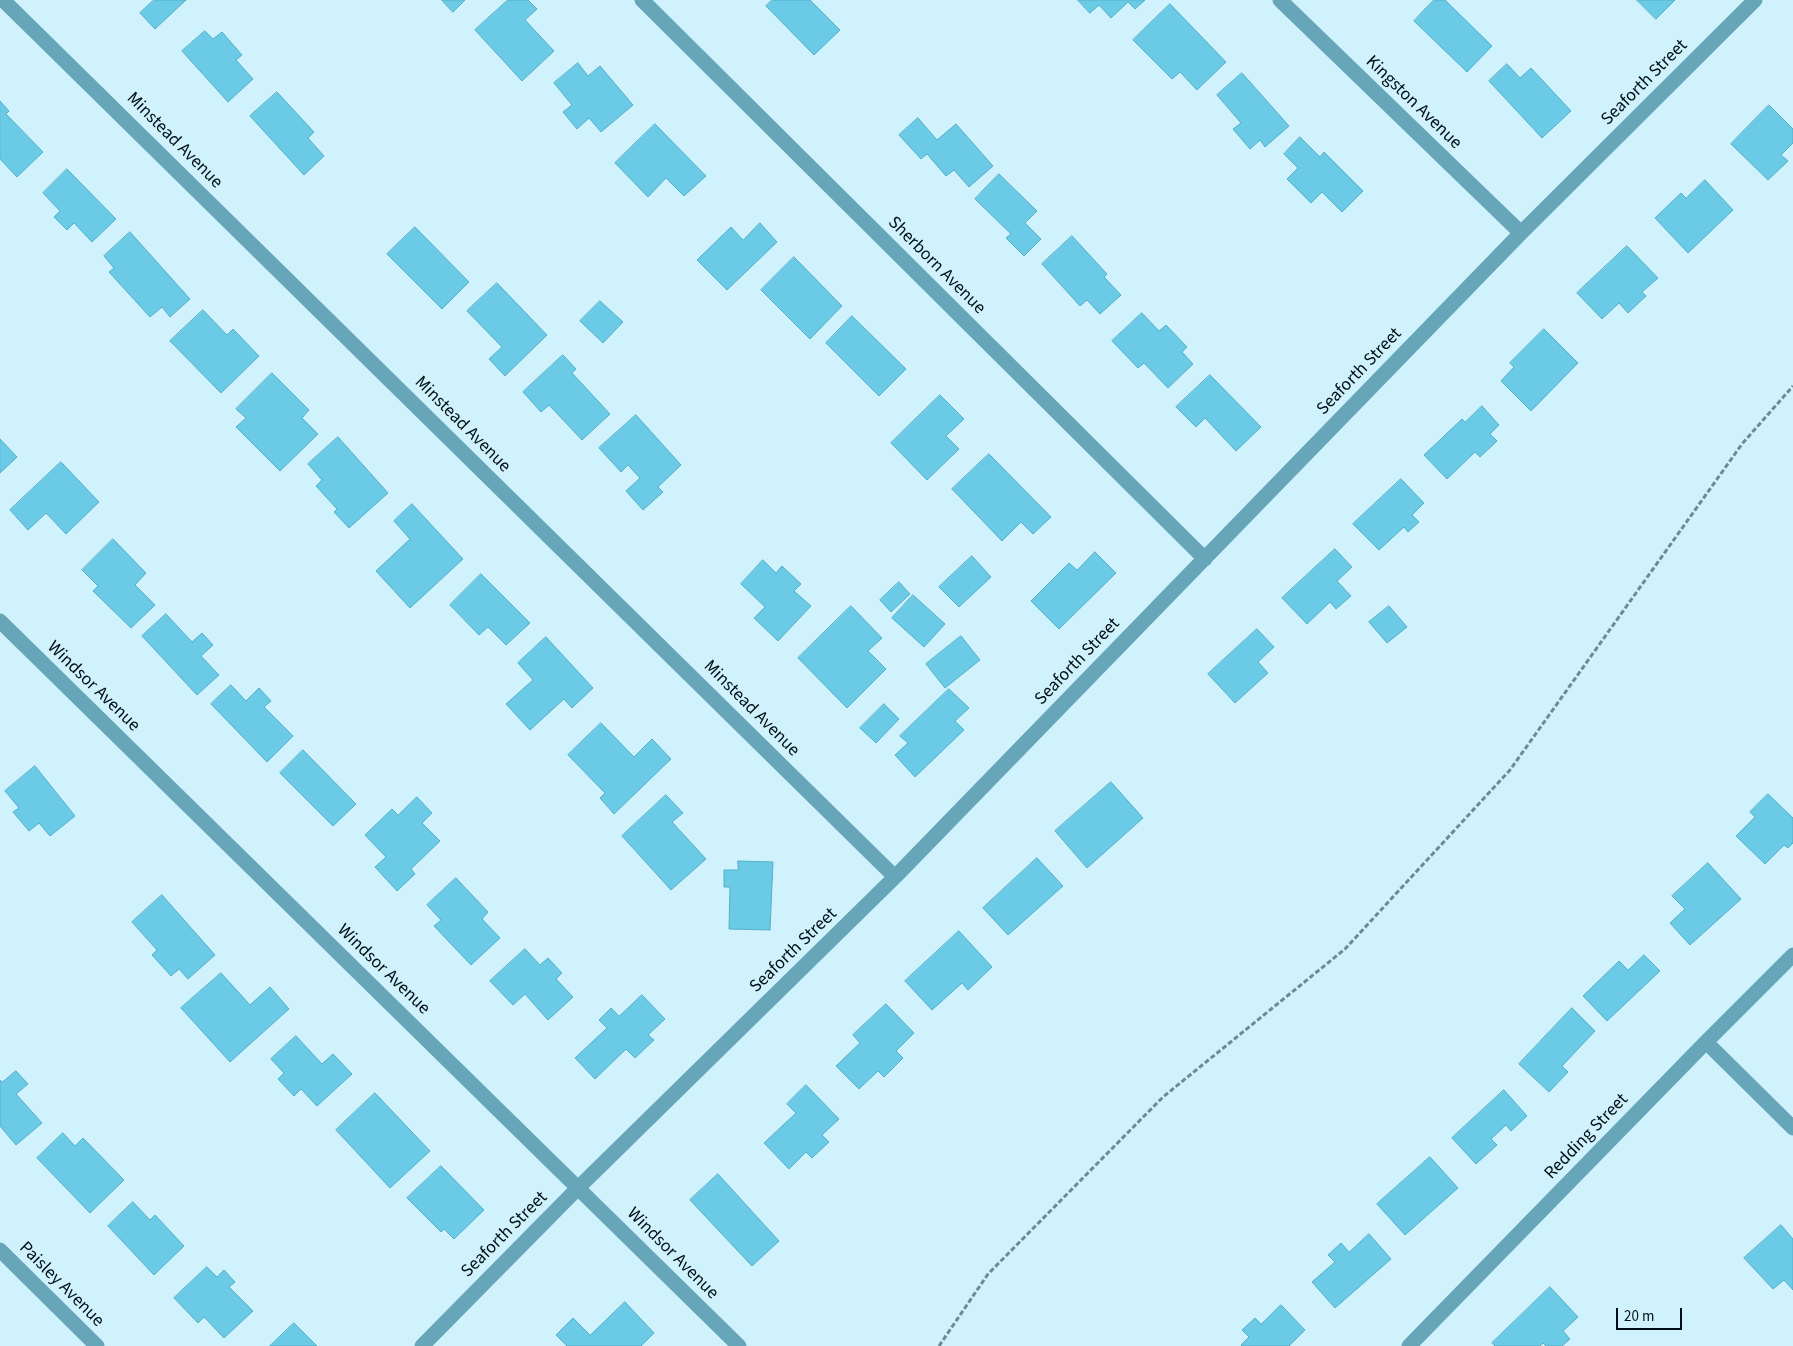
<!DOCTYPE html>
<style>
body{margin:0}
#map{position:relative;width:1793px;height:1346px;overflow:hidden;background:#d0f2fc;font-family:"Source Sans 3",sans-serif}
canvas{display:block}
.scale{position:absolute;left:1616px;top:1308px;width:66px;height:22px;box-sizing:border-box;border:2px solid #000f15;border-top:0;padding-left:6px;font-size:15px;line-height:18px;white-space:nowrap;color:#000f15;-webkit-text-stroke:4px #d0f2fc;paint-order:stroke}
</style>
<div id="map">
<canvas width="1793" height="1346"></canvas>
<div class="scale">20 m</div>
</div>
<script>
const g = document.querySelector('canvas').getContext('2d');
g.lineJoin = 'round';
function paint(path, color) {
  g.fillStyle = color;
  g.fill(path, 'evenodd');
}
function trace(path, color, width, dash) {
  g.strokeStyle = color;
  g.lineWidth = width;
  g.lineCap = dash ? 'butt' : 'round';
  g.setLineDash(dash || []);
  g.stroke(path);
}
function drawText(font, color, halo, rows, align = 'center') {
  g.font = font + ' "Source Sans 3",sans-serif';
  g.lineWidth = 4.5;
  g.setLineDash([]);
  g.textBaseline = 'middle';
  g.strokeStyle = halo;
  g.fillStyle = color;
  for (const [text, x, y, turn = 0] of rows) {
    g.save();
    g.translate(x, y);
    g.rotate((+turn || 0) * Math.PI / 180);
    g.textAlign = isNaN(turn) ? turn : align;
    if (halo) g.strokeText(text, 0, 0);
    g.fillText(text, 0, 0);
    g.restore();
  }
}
const building = new Path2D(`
 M 154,0 L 186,0 L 155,29 L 140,13 Z
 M 442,0 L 465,0 L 453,12 Z
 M 508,0 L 528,0 L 537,9 L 525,20 L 554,51 L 522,81 L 475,30 Z
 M 772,0 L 810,0 L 840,30 L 814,55 L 766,6 Z
 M 1078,0 L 1145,0 L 1135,9 L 1128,2 L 1111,18 L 1099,5 L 1090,13 Z
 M 1434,0 L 1445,0 L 1492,46 L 1467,72 L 1414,21 Z
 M 1637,0 L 1675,0 L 1656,19 Z
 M 1170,4 L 1226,62 L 1197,90 L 1180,72 L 1172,79 L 1133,40 Z
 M 205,31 L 213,39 L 222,32 L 242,55 L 236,60 L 253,79 L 228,102 L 182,51 Z
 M 578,63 L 588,76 L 600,66 L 633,105 L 601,132 L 589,118 L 577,129 L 563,112 L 572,105 L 554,83 Z
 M 1507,64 L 1520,78 L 1531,68 L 1571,111 L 1542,138 L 1489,81 Z
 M 1242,73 L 1289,126 L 1265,147 L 1260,140 L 1250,149 L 1233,129 L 1241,123 L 1217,95 Z
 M 277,92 L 314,132 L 308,138 L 324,156 L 304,175 L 250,116 Z
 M 0,101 L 9,111 L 6,114 L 43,152 L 17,177 L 0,159 Z
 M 1769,105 L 1793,129 L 1793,143 L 1781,155 L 1788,161 L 1768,180 L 1731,144 Z
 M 918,118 L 937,140 L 956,124 L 993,166 L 969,187 L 954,170 L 946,176 L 927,154 L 921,159 L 899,135 Z
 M 655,124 L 706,176 L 684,196 L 666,178 L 648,197 L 615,163 Z
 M 1300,137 L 1320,157 L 1324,152 L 1363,191 L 1342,212 L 1322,192 L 1311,203 L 1287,179 L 1298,168 L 1284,154 Z
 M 67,169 L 116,219 L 92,242 L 74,223 L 67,230 L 54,217 L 60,211 L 43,193 Z
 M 999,174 L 1037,211 L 1025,223 L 1041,239 L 1024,256 L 1006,238 L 1011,234 L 975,199 Z
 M 1705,180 L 1733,210 L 1688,253 L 1655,218 L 1681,193 L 1686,198 Z
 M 760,223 L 777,242 L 727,290 L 697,260 L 731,227 L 743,240 Z
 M 415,227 L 469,282 L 442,309 L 387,254 Z
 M 130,232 L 190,299 L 170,317 L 162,307 L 150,317 L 109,272 L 114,268 L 104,256 Z
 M 1072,236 L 1107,274 L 1104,277 L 1121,295 L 1100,314 L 1087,300 L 1080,306 L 1042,264 Z
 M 1627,246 L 1658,278 L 1642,292 L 1646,296 L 1628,313 L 1619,303 L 1602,319 L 1577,293 Z
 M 794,257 L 842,306 L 810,339 L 761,290 Z
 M 497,283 L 547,335 L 505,376 L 489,359 L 502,347 L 467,311 Z
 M 600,301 L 623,322 L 603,343 L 580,321 Z
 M 203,310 L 227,335 L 233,329 L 259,356 L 221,393 L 170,341 Z
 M 1142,313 L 1159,331 L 1166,325 L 1187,347 L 1182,352 L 1193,364 L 1168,388 L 1144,363 L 1138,368 L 1112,341 Z
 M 852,316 L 906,369 L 879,396 L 826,343 Z
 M 1544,329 L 1578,363 L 1531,411 L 1501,381 L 1514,367 L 1510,363 Z
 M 563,355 L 576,369 L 572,373 L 610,414 L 582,440 L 549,405 L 541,412 L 523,392 Z
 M 272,373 L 309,410 L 302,418 L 318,434 L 280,471 L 236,427 L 246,418 L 236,409 Z
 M 1210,375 L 1261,427 L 1236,451 L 1205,418 L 1196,427 L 1176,407 Z
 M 940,395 L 964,419 L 946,436 L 959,449 L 927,480 L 891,443 Z
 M 1482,406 L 1499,425 L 1490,434 L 1497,441 L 1480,457 L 1475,452 L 1447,479 L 1424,455 L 1462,419 L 1465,422 Z
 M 636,415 L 681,465 L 658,487 L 663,492 L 643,510 L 626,491 L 640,478 L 628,465 L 621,472 L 599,448 Z
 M 338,437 L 388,493 L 349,528 L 334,512 L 337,509 L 316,486 L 322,480 L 308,464 Z
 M 0,439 L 17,457 L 0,473 Z
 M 989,454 L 1051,517 L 1033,534 L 1021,522 L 1002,541 L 952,489 Z
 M 61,462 L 99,502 L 66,534 L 46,513 L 28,530 L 10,510 Z
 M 1401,479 L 1424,503 L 1412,515 L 1419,522 L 1408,532 L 1404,527 L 1379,550 L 1353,524 Z
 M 412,504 L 463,559 L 410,608 L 376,571 L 410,539 L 394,521 Z
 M 113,539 L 146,573 L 135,585 L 155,605 L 131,628 L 93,591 L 98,586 L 82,570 Z
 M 1335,549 L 1352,567 L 1337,581 L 1351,596 L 1336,609 L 1330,602 L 1307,624 L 1282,598 Z
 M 1095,552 L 1116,573 L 1059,629 L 1031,601 L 1069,563 L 1077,570 Z
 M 972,556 L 991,577 L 959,607 L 939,587 Z
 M 763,560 L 776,573 L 782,566 L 801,584 L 794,591 L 811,606 L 778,641 L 754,618 L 765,607 L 741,584 Z
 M 481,574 L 530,623 L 506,645 L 488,627 L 479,635 L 450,605 Z
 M 899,582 L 910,594 L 891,612 L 880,600 Z
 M 913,595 L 945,624 L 924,647 L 892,618 Z
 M 851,606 L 882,638 L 868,651 L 886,669 L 847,708 L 798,658 Z
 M 1389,606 L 1407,627 L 1387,643 L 1369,622 Z
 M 166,614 L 192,642 L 202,633 L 213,645 L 201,656 L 219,675 L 197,695 L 142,636 Z
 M 1257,629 L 1274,647 L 1258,662 L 1268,673 L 1235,703 L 1208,674 Z
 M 961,636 L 980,660 L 945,688 L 926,664 Z
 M 546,637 L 593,688 L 572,708 L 564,699 L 530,730 L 506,704 L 533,680 L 518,663 Z
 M 231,685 L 246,701 L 259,688 L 271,701 L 264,707 L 293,736 L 267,762 L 211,704 Z
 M 949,689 L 969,708 L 955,721 L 964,730 L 915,777 L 895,755 L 908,743 L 900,736 Z
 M 884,704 L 899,719 L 876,743 L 860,728 Z
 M 601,723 L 634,757 L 652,739 L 671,759 L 614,814 L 600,798 L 605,793 L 568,755 Z
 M 303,750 L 356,804 L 333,826 L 280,773 Z
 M 35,766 L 75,816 L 50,836 L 39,823 L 29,831 L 13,812 L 19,808 L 5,791 Z
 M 1111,782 L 1143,818 L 1087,868 L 1055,831 Z
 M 1768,794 L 1793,818 L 1793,843 L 1788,848 L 1784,845 L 1765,864 L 1736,836 L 1755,817 L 1750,812 Z
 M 666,795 L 683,813 L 672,822 L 706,859 L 671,890 L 622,836 Z
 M 417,797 L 432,813 L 422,823 L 440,841 L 411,869 L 415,874 L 397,891 L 375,867 L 386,857 L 365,835 L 392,809 L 398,815 Z
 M 1037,858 L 1063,886 L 1008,935 L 983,908 Z
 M 738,861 L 773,862 L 770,930 L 729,929 L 730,887 L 724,887 L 724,870 L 738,870 Z
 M 1708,863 L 1741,899 L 1690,945 L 1670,923 L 1685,909 L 1672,896 Z
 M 456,878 L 488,912 L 482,919 L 500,938 L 471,965 L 434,926 L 441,920 L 427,905 Z
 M 162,895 L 215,955 L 188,979 L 179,969 L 171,976 L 152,955 L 157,950 L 132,922 Z
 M 959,931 L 992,967 L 968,990 L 962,983 L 932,1010 L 905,981 Z
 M 525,949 L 540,965 L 548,958 L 562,973 L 556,979 L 573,997 L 548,1020 L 525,994 L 513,1005 L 490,981 Z
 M 1644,955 L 1660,971 L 1607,1021 L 1583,996 L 1619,961 L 1628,970 Z
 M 221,973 L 250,1005 L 270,987 L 289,1009 L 230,1062 L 181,1008 Z
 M 642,995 L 665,1019 L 648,1035 L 654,1040 L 635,1058 L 626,1049 L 595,1079 L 575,1058 L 607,1028 L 599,1020 L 611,1008 L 619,1016 Z
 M 886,1004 L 914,1033 L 896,1051 L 903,1058 L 884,1077 L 878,1071 L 859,1089 L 836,1066 L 860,1043 L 853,1035 Z
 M 1572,1008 L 1595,1031 L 1562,1066 L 1568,1072 L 1549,1092 L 1519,1064 Z
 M 296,1036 L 322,1064 L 333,1054 L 352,1074 L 317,1106 L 301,1089 L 294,1096 L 278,1079 L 284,1073 L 271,1059 Z
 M 16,1071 L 28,1084 L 16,1094 L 42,1123 L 16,1145 L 0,1126 L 0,1080 L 2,1082 Z
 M 806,1085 L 839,1119 L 822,1135 L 829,1142 L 812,1158 L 806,1152 L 789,1169 L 764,1143 L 796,1113 L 787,1104 Z
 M 1504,1090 L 1527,1116 L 1511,1131 L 1506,1125 L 1491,1139 L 1497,1145 L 1476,1164 L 1452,1138 Z
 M 375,1093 L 430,1151 L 390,1188 L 336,1130 Z
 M 63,1133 L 75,1146 L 83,1138 L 124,1180 L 90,1213 L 37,1158 Z
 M 1430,1157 L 1458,1188 L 1405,1235 L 1377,1204 Z
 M 441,1166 L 484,1210 L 454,1239 L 444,1229 L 441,1232 L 407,1198 Z
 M 718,1174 L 779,1241 L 752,1266 L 690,1200 Z
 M 133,1202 L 150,1220 L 155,1215 L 184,1246 L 154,1275 L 108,1226 Z
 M 1781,1225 L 1793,1239 L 1793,1290 L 1784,1280 L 1773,1289 L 1744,1258 Z
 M 1369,1234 L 1391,1259 L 1335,1308 L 1312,1282 L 1335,1262 L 1328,1255 L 1341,1243 L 1349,1252 Z
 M 207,1267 L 217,1277 L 224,1270 L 235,1282 L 229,1287 L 253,1311 L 224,1338 L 204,1317 L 198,1323 L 174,1298 Z
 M 1550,1287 L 1578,1317 L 1563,1331 L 1570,1339 L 1562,1346 L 1546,1346 L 1543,1343 L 1540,1346 L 1495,1346 L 1492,1343 Z
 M 625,1302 L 654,1333 L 641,1346 L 567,1346 L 556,1335 L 573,1318 L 590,1335 Z
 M 1281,1305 L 1305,1330 L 1289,1346 L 1242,1346 L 1241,1345 L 1249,1337 L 1242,1330 L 1255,1318 L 1261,1324 Z
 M 294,1323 L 317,1346 L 270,1346 Z`);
const path = new Path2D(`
 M 939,1346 L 988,1274 L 1163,1097 L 1345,949 L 1510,770 L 1742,444 L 1793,386`);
const minor = new Path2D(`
 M 3,0 L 895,877
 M 642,0 L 1205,559
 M 1280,0 L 1521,233
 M 0,621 L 739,1346
 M 1706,1042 L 1793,1128
 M 0,1250 L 97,1346
 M 422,1346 L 578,1188 L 895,877 L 1521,233 L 1755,0
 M 1409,1346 L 1706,1042 L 1793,955`);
const streetNames = [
 ["Seaforth Street",1645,83,-45],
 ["Kingston Avenue",1413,103,44],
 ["Minstead Avenue",174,141,45],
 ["Sherborn Avenue",936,266,45],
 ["Seaforth Street",1360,372,-46],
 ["Minstead Avenue",462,425,45],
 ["Seaforth Street",1078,662,-46],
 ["Windsor Avenue",93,687,44],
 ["Minstead Avenue",751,709,45],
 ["Seaforth Street",794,951,-44],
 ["Windsor Avenue",383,970,44],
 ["Redding Street",1587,1137,-46],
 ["Seaforth Street",505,1235,-45],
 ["Windsor Avenue",672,1254,45],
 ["Paisley Avenue",61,1285,45]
];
paint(building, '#6bcae5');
trace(building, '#54afc8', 1);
trace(path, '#708992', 3, [5, 2.5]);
trace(minor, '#67a6b9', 15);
drawText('18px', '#000f15', '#d0f2fc', streetNames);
</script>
